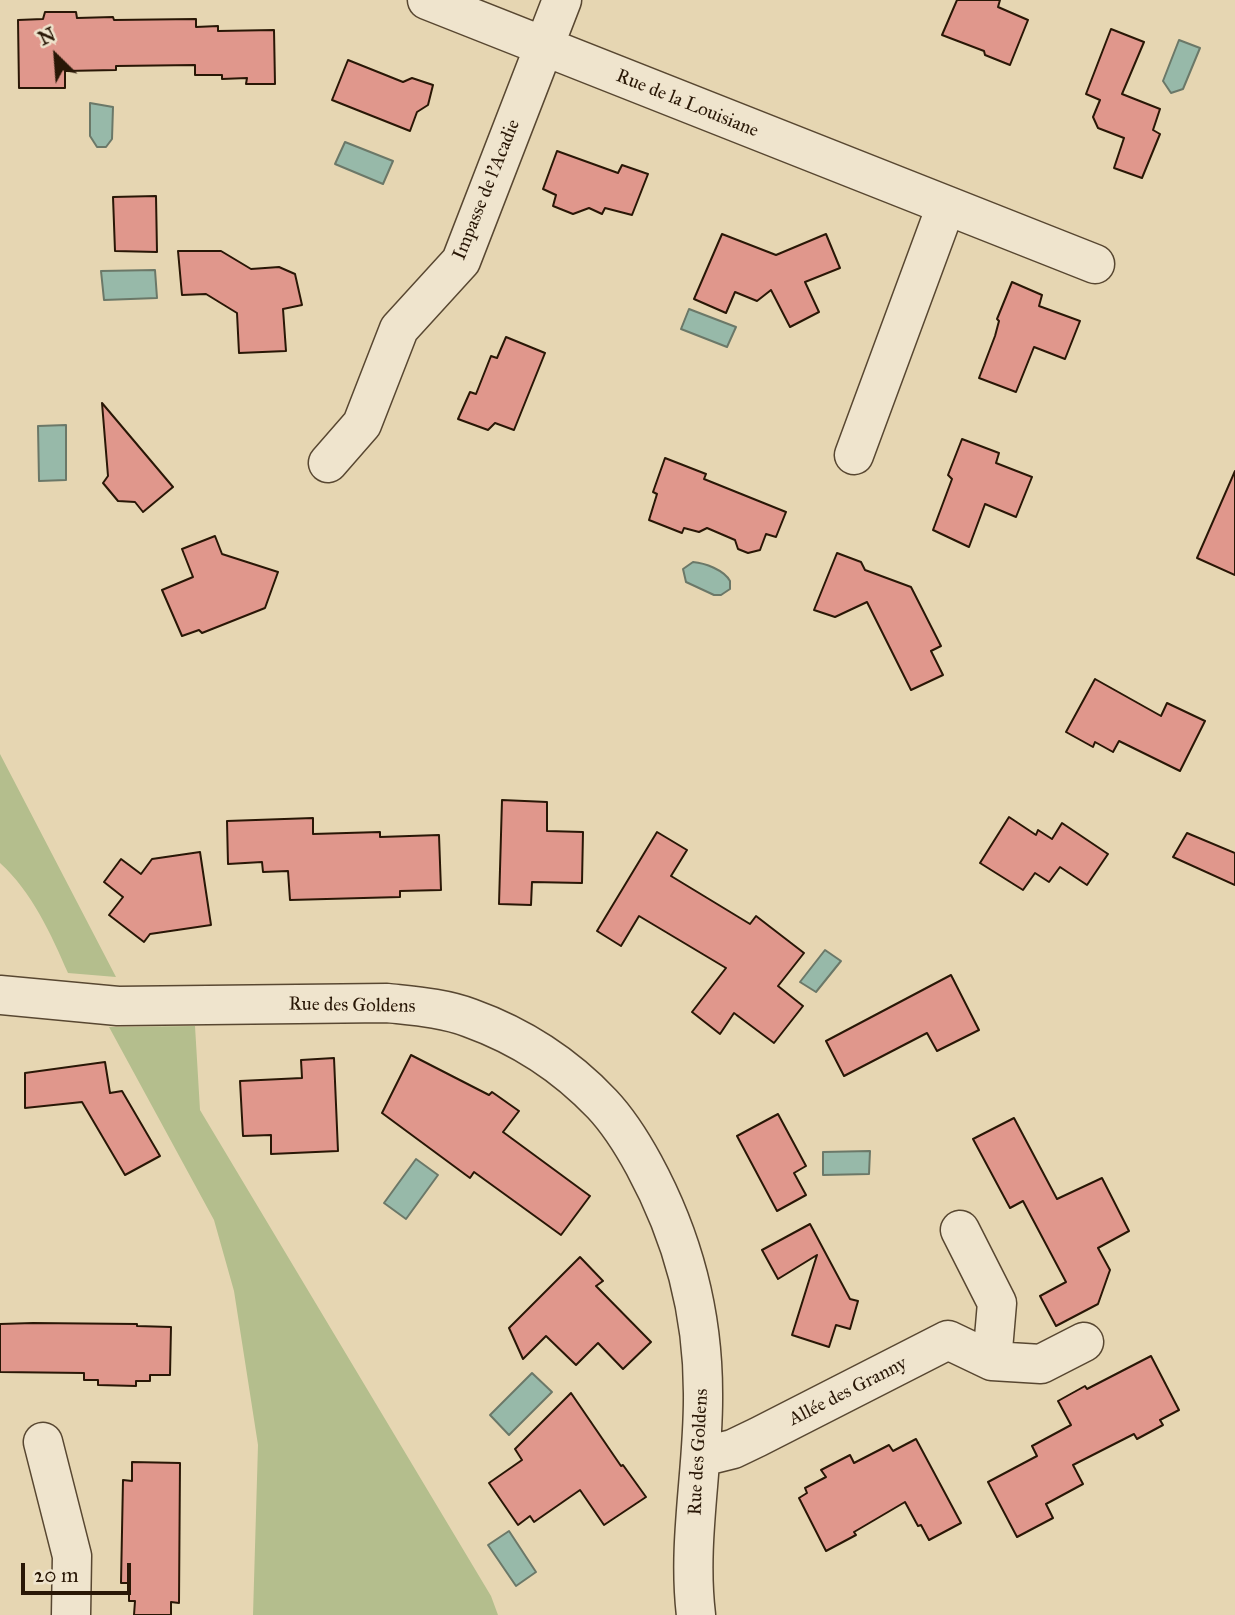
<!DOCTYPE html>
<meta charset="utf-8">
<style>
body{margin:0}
#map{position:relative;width:1235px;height:1615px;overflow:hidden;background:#e6d6b2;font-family:"IM FELL Great Primer",serif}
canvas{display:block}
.north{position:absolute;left:21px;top:21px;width:70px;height:70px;-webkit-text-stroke:5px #efe4cd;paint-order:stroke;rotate:335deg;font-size:19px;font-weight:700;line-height:28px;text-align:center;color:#291706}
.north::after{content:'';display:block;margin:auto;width:24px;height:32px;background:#291706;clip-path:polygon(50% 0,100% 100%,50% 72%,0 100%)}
.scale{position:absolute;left:21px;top:1563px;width:110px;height:32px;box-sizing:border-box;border:4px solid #291706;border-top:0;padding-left:9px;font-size:21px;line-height:24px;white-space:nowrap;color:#291706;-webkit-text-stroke:5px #efe4cd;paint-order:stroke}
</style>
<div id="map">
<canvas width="1235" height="1615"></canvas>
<div class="north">N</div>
<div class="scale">20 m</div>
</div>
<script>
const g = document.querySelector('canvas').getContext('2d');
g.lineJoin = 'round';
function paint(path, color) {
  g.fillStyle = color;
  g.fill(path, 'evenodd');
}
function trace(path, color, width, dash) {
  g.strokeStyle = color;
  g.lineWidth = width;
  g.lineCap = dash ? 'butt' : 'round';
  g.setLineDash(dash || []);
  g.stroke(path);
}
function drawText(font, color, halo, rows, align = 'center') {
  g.font = font + ' "IM FELL Great Primer",serif';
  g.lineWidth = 5;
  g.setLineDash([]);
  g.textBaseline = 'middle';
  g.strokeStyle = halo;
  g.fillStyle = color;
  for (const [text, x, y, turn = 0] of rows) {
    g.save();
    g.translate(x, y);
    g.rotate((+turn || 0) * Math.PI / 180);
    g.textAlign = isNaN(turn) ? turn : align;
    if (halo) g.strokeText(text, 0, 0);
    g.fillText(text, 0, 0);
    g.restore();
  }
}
const green = new Path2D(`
 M 0,754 L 116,977 L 68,973 C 51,934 32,892 0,863 Z
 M 195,1026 L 200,1110 L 491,1596 L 498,1615 L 253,1615 L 258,1445 L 234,1291 L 214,1220 L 109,1027 Z`);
const water = new Path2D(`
 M 1179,40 L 1200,48 L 1183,89 L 1171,93 L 1163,81 Z
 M 90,103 L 113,107 L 112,139 L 106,147 L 97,147 L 90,136 Z
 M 345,142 L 393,161 L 383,184 L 335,164 Z
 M 155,270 L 157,298 L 104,300 L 101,271 Z
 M 689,309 L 736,327 L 727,347 L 681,329 Z
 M 66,425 L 66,480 L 39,481 L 38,426 Z
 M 693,562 C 705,563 724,570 730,581 L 730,589 L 721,595 L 714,595 L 686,582 L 683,569 Z
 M 825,950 L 841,961 L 816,992 L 800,982 Z
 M 870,1151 L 869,1174 L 823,1175 L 823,1152 Z
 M 416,1159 L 438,1175 L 406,1219 L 384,1203 Z
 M 532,1373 L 552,1392 L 509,1435 L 490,1415 Z
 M 509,1531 L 536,1572 L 516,1586 L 488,1545 Z`);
const building = new Path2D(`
 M 957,0 L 1000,0 L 998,7 L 1028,20 L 1010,65 L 985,55 L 984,51 L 942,35 Z
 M 45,12 L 76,12 L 77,18 L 113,17 L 114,20 L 196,19 L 196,27 L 218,26 L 218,31 L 274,30 L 275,84 L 246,84 L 247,78 L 222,79 L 222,75 L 195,75 L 195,65 L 116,66 L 116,70 L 65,71 L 65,88 L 19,88 L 18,20 L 43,19 Z
 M 1111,29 L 1144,42 L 1122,94 L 1160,109 L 1153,130 L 1160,134 L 1142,178 L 1114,168 L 1124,138 L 1098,128 L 1093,117 L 1100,100 L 1086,94 Z
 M 348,60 L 403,82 L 412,78 L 433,85 L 428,105 L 417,112 L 410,131 L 332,100 Z
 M 557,151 L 618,173 L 622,165 L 648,174 L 632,215 L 605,208 L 602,214 L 589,208 L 573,214 L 553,206 L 556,195 L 543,189 Z
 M 156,196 L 157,252 L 115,251 L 113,197 Z
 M 722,234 L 776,255 L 826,234 L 840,268 L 805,282 L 819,312 L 790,327 L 771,290 L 757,301 L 735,292 L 726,313 L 694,299 Z
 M 178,251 L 221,251 L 251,269 L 279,267 L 295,274 L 302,305 L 283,309 L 286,351 L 239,353 L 237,313 L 206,294 L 182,295 Z
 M 1012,282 L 1042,295 L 1039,306 L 1080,321 L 1065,359 L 1034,347 L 1016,392 L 979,378 L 995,336 L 999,321 L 997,319 Z
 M 506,337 L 545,353 L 514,430 L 495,423 L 488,430 L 458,419 L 470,392 L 476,394 L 491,356 L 497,358 Z
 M 102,403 L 173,487 L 143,512 L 135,502 L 118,501 L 103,483 L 108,476 Z
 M 962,439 L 999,453 L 996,463 L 1032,477 L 1016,517 L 985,504 L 969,547 L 933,530 L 952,479 L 948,475 Z
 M 665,458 L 706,474 L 704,479 L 786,512 L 776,537 L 766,534 L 760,550 L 748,553 L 738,549 L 735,540 L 707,528 L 699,532 L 684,528 L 682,533 L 649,520 L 657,494 L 653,492 Z
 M 1235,471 L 1235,575 L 1197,558 Z
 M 215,536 L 222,554 L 278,572 L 265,608 L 202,633 L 199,630 L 182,636 L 162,590 L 193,577 L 182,549 Z
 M 837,553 L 861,562 L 865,570 L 911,587 L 941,646 L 931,651 L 943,675 L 911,690 L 867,602 L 835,617 L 814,610 Z
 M 1095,679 L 1161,716 L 1167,703 L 1205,721 L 1180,771 L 1119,741 L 1113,752 L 1095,742 L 1093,747 L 1066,732 Z
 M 502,800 L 547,802 L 547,831 L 583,832 L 582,883 L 532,882 L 531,905 L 499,904 Z
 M 1009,817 L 1036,835 L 1038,830 L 1052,839 L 1062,823 L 1108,854 L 1087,885 L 1060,867 L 1049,882 L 1035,873 L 1023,890 L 980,863 Z
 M 313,818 L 313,834 L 380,832 L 380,837 L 439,835 L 441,890 L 400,891 L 400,897 L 290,900 L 288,871 L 263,872 L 262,862 L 228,864 L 227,821 Z
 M 657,832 L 687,850 L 671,876 L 750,924 L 756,916 L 804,953 L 778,986 L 803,1006 L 774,1043 L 734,1013 L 720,1034 L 692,1012 L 726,968 L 639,916 L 621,946 L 597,931 Z
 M 1187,833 L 1235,853 L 1235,885 L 1173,857 Z
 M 200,852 L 211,925 L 150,934 L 144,942 L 109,915 L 123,897 L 104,882 L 121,859 L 141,874 L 152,859 Z
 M 951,975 L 979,1030 L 937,1051 L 927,1033 L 844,1076 L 826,1041 Z
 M 411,1055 L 489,1095 L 492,1092 L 519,1111 L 503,1132 L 590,1196 L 561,1235 L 474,1172 L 470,1178 L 382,1113 Z
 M 334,1058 L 338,1151 L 271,1154 L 271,1135 L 243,1136 L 240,1081 L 302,1078 L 301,1060 Z
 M 105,1062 L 110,1093 L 122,1091 L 160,1156 L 125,1175 L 82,1102 L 25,1108 L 25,1073 Z
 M 778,1114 L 806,1166 L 794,1173 L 806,1195 L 777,1211 L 737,1136 Z
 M 1014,1118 L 1057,1199 L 1102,1178 L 1129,1231 L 1098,1248 L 1110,1270 L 1098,1304 L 1056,1326 L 1040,1296 L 1066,1282 L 1023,1201 L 1010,1208 L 973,1139 Z
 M 810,1224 L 850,1299 L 858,1301 L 850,1329 L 836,1325 L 829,1347 L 792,1335 L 817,1255 L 778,1279 L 762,1250 Z
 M 580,1257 L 603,1281 L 596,1286 L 651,1342 L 623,1369 L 598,1343 L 576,1365 L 546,1336 L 523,1359 L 509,1328 Z
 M 33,1323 L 137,1324 L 137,1326 L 171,1327 L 170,1375 L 150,1375 L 150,1381 L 136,1381 L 136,1386 L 98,1385 L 98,1380 L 84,1380 L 84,1373 L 0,1372 L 0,1324 Z
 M 1151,1356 L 1179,1410 L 1160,1420 L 1163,1425 L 1137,1439 L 1134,1434 L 1073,1465 L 1083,1484 L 1046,1504 L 1053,1518 L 1017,1537 L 988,1482 L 1037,1456 L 1032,1446 L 1071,1425 L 1058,1401 L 1085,1386 L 1087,1389 Z
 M 571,1393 L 621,1466 L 623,1465 L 646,1497 L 604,1525 L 580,1490 L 534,1522 L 530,1516 L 518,1525 L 489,1483 L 522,1460 L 515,1449 Z
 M 916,1439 L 961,1523 L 929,1540 L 921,1525 L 918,1526 L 905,1502 L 854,1532 L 856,1535 L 826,1551 L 799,1498 L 807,1493 L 805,1488 L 826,1477 L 821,1470 L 850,1455 L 854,1463 L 889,1445 L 893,1451 Z
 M 132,1462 L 180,1463 L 179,1603 L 171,1602 L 171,1615 L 134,1615 L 135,1601 L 129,1601 L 129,1583 L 121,1583 L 123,1480 L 132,1481 Z`);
const minor = new Path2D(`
 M 427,0 L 1095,264
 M 854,455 L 946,206
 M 328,463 L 362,424 L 399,329 L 461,261 L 562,0
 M 0,995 L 118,1006 L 387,1003 C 414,1006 444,1008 470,1018 C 520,1036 566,1066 602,1104 C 619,1122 632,1143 644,1165 C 682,1235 703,1313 703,1393 C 704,1467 687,1541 696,1615
 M 960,1230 L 997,1303 L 992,1361
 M 43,1442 L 72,1556 L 71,1615
 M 701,1457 L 733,1449 L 758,1437 L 948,1340 L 992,1361 L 1041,1364 L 1084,1342`);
const streetNames = [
 ["Rue de la Louisiane",687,104,22],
 ["Impasse de l'Acadie",487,190,-68],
 ["Rue des Goldens",352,1006,1],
 ["Allée des Granny",848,1392,-27],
 ["Rue des Goldens",699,1452,-87]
];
paint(green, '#b4be8d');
paint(water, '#97b9a9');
trace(water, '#6b7868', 2);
paint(building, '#e0978c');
trace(building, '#291706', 2);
trace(minor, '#584731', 41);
trace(minor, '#efe4cd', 38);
drawText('19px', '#291706', '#efe4cd', streetNames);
</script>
